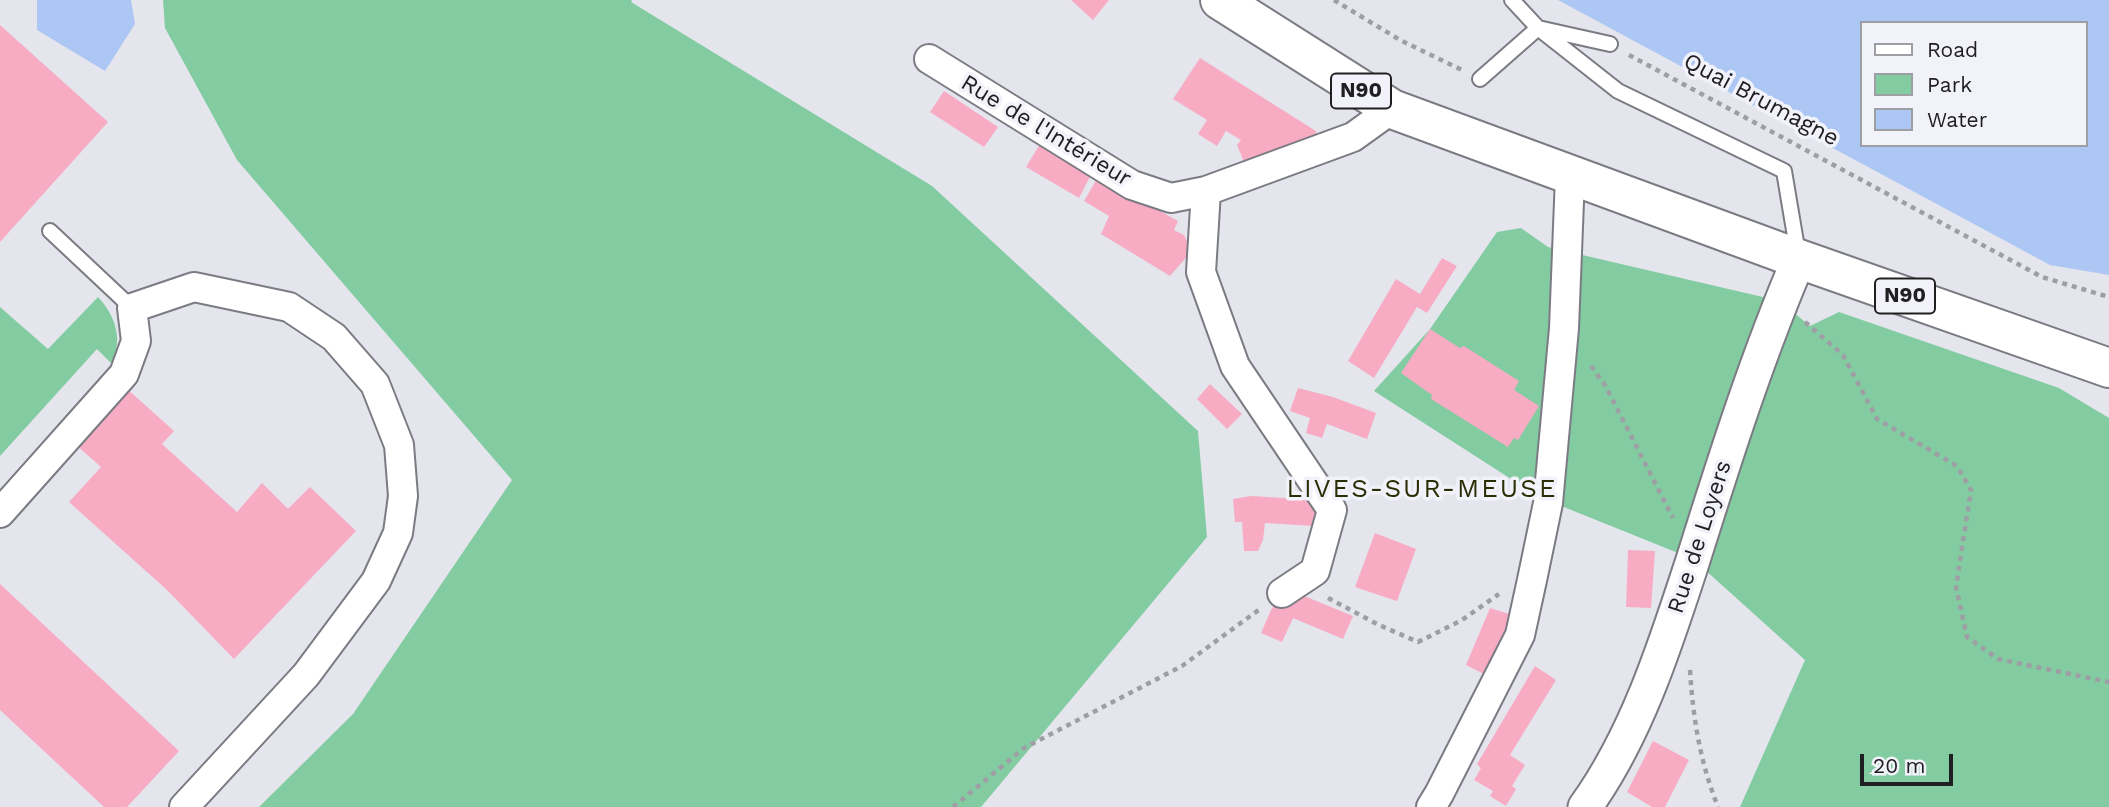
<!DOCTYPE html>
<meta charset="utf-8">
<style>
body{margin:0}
#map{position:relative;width:2109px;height:807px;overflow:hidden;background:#e5e5ee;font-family:"Work Sans",sans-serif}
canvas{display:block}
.legend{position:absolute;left:1860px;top:21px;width:228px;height:126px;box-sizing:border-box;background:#f2f2fb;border:2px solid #9e9ea5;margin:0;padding:9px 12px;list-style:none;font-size:21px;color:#202023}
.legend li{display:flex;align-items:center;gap:14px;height:35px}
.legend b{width:35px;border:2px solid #9e9ea5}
.scale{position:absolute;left:1860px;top:754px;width:93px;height:32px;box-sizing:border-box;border:4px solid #202023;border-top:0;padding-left:9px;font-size:21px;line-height:24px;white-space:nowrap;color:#202023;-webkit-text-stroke:5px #f2f2fb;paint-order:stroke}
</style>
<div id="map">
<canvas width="2109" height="807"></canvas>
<ul class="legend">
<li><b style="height:9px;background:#fff"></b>Road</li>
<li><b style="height:19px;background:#83cca1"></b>Park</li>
<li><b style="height:19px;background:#adc7f4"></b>Water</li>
</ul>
<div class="scale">20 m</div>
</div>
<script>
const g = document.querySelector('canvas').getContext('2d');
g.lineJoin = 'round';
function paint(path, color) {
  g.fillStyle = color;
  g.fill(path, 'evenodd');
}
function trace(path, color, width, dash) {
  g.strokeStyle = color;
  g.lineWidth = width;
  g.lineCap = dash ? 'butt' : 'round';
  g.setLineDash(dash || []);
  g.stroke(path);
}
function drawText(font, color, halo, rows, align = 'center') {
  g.font = font + ' "Work Sans",sans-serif';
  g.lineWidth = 7;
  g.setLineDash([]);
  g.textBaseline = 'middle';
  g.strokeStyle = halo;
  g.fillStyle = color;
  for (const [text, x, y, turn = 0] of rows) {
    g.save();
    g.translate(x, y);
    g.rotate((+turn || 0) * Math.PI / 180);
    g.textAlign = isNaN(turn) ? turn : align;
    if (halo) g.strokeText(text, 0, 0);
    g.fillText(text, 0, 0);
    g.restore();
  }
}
const green = new Path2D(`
 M 163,0 L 632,0 L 631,2 L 932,186 L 1198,431 L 1207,537 L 981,807 L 259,807 L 353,714 L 512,480 L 237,160 L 165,28 Z
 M 1521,228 L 1548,247 L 1780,301 L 1810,326 L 1839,312 L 2059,388 L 2109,418 L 2109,807 L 1740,807 L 1805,660 L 1693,559 L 1539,497 L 1374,391 L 1430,329 L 1497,232 Z
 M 98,297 C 115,315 124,340 111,363 L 97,349 L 0,456 L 0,307 L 48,349 Z`);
const water = new Path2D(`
 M 37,0 L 131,0 L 135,24 L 105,71 L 37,30 Z
 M 1558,0 L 2109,0 L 2109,275 L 2050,265 ZM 1862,23 L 2086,23 L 2086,145 L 1862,145 Z`);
const building = new Path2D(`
 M 1071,0 L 1109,0 L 1093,20 Z
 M 0,25 L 108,122 L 0,242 Z
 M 1200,58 L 1316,131 L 1317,139 L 1244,162 L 1237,145 L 1241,140 L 1226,131 L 1217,146 L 1198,134 L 1207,120 L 1173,99 Z
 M 944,91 L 998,127 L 984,147 L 930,112 Z
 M 1043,139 L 1094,169 L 1079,198 L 1026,167 Z
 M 1098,177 L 1178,221 L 1174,230 L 1184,235 L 1192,251 L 1170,276 L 1101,234 L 1109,216 L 1084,201 Z
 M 1442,258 L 1457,266 L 1427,313 L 1417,307 L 1374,378 L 1348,361 L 1396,279 L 1420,294 Z
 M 1430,329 L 1460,348 L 1464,346 L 1519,381 L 1514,390 L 1539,406 L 1518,440 L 1514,438 L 1508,447 L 1431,399 L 1432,395 L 1401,373 Z
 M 1210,384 L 1242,414 L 1227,429 L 1197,399 Z
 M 125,387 L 174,431 L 162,444 L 237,512 L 262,483 L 288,509 L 310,487 L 356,531 L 234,659 L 167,590 L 69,502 L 101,467 L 75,444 Z
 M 1298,388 L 1333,397 L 1376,413 L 1367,439 L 1327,424 L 1322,438 L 1306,433 L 1310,418 L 1290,411 Z
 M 1251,496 L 1317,500 L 1315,526 L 1265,523 L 1263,540 L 1258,551 L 1244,551 L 1242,522 L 1235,522 L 1233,499 Z
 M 1375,533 L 1416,549 L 1397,601 L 1355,587 Z
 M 1628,550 L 1655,551 L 1651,608 L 1626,607 Z
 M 0,584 L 179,751 L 127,807 L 104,807 L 0,710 Z
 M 1292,591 L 1353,616 L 1343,639 L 1293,618 L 1282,642 L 1261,633 L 1271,610 L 1280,598 Z
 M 1490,608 L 1512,615 L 1486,675 L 1466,665 Z
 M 1535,666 L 1556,680 L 1510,755 L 1525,765 L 1512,786 L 1516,789 L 1506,806 L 1490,796 L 1493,791 L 1474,780 L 1481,768 L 1477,764 Z
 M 1653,741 L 1689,760 L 1665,807 L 1652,807 L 1627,792 Z`);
const path = new Path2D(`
 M 1334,0 L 1400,40 L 1462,70
 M 1629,55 L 2042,277 L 2109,297
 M 1805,322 L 1843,355 L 1877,419 L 1957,466 L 1971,490 L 1956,587 L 1967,637 L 1998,659 L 2109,682
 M 1591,366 L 1605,385 L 1673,518
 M 1328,598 L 1379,625 L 1418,642 L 1462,620 L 1499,594
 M 1690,670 C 1693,718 1700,762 1718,807
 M 953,807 L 1024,748 L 1182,666 L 1260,609`);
const service = new Path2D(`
 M 1512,0 L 1538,28 L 1618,91 L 1784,171 L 1798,254
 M 1480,79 L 1538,28 L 1610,44
 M 50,231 L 132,308`);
const minor = new Path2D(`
 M 929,59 L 1132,185 L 1171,198 L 1206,191 L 1353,137 L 1392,109
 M 1206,191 L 1201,272 L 1235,366 L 1332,510 L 1315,571 L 1282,593
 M 0,513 L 124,374 L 136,341 L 132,308 L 194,287 L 289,307 L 334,337 L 375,384 L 399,445 L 403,496 L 398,533 L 376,581 L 306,675 L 184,807
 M 1431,807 L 1439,794 L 1520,635 L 1532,580 L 1548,503 L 1564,328 L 1570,176`);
const tertiary = new Path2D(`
 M 1585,807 C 1637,735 1666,643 1693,560 C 1725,458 1757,357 1799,259`);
const primary = new Path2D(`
 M 1220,0 L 1392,109 L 1799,259 L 2109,368`);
const shields = [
 [1361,91,60],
 [1905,296,60]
];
const shieldNames = [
 ["N90",1361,91],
 ["N90",1905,296]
];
const streetNames = [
 ["Quai Brumagne",1761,100,28],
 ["Rue de l'Intérieur",1046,131,31],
 ["Rue de Loyers",1700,537,-72]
];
const quarterNames = [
 ["LIVES-SUR-MEUSE",1422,489]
];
paint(green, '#83cca1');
paint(water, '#adc7f4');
paint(building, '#f7acc4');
trace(service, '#7b7b84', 18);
trace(minor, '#7b7b84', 32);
trace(tertiary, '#7b7b84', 37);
trace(primary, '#7b7b84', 42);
trace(path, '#9e9ea5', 4.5, [5, 5]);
trace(service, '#fff', 14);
trace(minor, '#fff', 28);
trace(tertiary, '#fff', 33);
trace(primary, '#fff', 38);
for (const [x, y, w] of shields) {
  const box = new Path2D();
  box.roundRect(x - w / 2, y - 17.5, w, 35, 5);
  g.fillStyle = '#f2f2fb';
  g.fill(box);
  trace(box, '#202023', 2);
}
drawText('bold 21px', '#202023', null, shieldNames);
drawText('23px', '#202023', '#f2f2fb', streetNames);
g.letterSpacing = '2px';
drawText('26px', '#2b2e04', '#f2f2fb', quarterNames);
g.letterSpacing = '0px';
</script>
